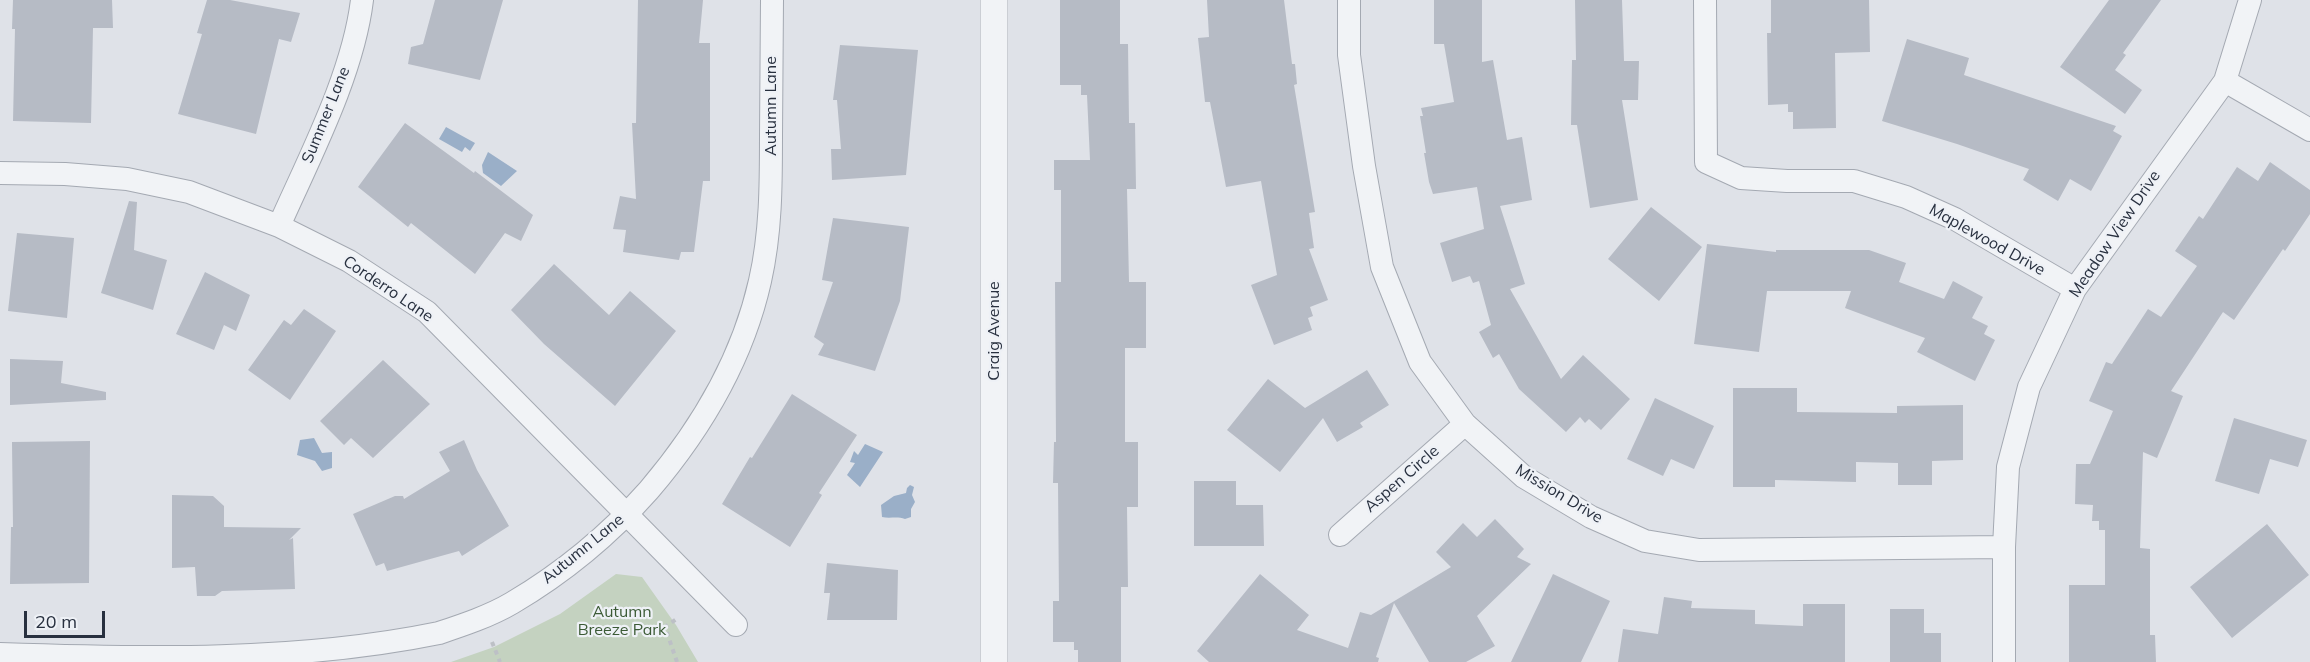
<!DOCTYPE html>
<style>
body{margin:0}
#map{position:relative;width:2310px;height:662px;overflow:hidden;background:#dfe2e8;font-family:Mulish,sans-serif}
canvas{display:block}
.scale{position:absolute;left:24px;top:611px;width:81px;height:27px;box-sizing:border-box;border:3px solid #28303f;border-top:0;padding-left:8px;font-size:18px;line-height:21px;white-space:nowrap;color:#28303f;-webkit-text-stroke:4px #eef1f6;paint-order:stroke}
</style>
<div id="map">
<canvas width="2310" height="662"></canvas>
<div class="scale">20 m</div>
</div>
<script>
const g = document.querySelector('canvas').getContext('2d');
g.lineJoin = 'round';
function paint(path, color) {
  g.fillStyle = color;
  g.fill(path, 'evenodd');
}
function trace(path, color, width, dash) {
  g.strokeStyle = color;
  g.lineWidth = width;
  g.lineCap = dash ? 'butt' : 'round';
  g.setLineDash(dash || []);
  g.stroke(path);
}
function drawText(font, color, halo, rows, align = 'center') {
  g.font = font + ' Mulish,sans-serif';
  g.lineWidth = 4.5;
  g.setLineDash([]);
  g.textBaseline = 'middle';
  g.strokeStyle = halo;
  g.fillStyle = color;
  for (const [text, x, y, turn = 0] of rows) {
    g.save();
    g.translate(x, y);
    g.rotate((+turn || 0) * Math.PI / 180);
    g.textAlign = isNaN(turn) ? turn : align;
    if (halo) g.strokeText(text, 0, 0);
    g.fillText(text, 0, 0);
    g.restore();
  }
}
const green = new Path2D(`
 M 616,574 L 642,577 L 676,625 L 698,662 L 451,662 L 494,647 L 560,614 Z`);
const water = new Path2D(`
 M 446,127 L 475,143 L 470,151 L 465,147 L 462,152 L 439,139 Z
 M 488,152 L 517,171 L 501,186 L 483,173 L 482,165 Z
 M 314,438 L 322,453 L 332,452 L 332,468 L 322,471 L 315,461 L 297,455 L 300,440 Z
 M 865,444 L 883,452 L 860,487 L 847,475 L 855,463 L 850,462 L 854,451 L 858,455 Z
 M 910,485 L 914,487 L 912,495 L 915,502 L 911,509 L 911,517 L 905,519 C 897,516 890,519 882,517 L 881,505 L 894,496 L 906,493 L 907,488 Z`);
const building = new Path2D(`
 M 13,0 L 112,0 L 113,28 L 93,28 L 91,123 L 13,121 L 15,29 L 12,29 Z
 M 207,0 L 230,0 L 300,13 L 291,42 L 279,39 L 256,134 L 178,114 L 202,34 L 197,33 Z
 M 435,0 L 503,0 L 480,80 L 408,64 L 411,47 L 423,44 Z
 M 638,0 L 703,0 L 699,43 L 710,43 L 710,181 L 703,181 L 694,252 L 681,252 L 679,260 L 623,252 L 626,230 L 613,229 L 620,196 L 636,199 L 632,123 L 636,123 Z
 M 1060,0 L 1120,0 L 1120,44 L 1128,44 L 1129,123 L 1135,123 L 1136,189 L 1127,189 L 1129,282 L 1146,282 L 1146,348 L 1125,348 L 1125,442 L 1138,442 L 1138,507 L 1127,507 L 1128,587 L 1121,587 L 1121,662 L 1078,662 L 1078,650 L 1074,650 L 1074,642 L 1053,642 L 1053,601 L 1059,601 L 1058,483 L 1053,483 L 1054,442 L 1056,442 L 1055,282 L 1061,282 L 1061,190 L 1054,190 L 1054,160 L 1090,160 L 1087,95 L 1081,95 L 1081,85 L 1060,85 Z
 M 1207,0 L 1284,0 L 1292,64 L 1295,64 L 1297,84 L 1294,85 L 1315,212 L 1309,213 L 1314,248 L 1309,249 L 1328,300 L 1310,307 L 1313,316 L 1308,318 L 1312,330 L 1274,345 L 1251,285 L 1277,275 L 1261,181 L 1226,187 L 1210,102 L 1205,102 L 1198,38 L 1209,37 Z
 M 1434,0 L 1482,0 L 1482,62 L 1493,60 L 1507,140 L 1522,137 L 1532,200 L 1500,206 L 1525,284 L 1510,289 L 1561,379 L 1583,355 L 1630,399 L 1601,430 L 1589,419 L 1585,423 L 1580,417 L 1566,432 L 1519,389 L 1499,354 L 1493,358 L 1479,332 L 1491,325 L 1479,281 L 1473,283 L 1470,276 L 1452,282 L 1440,243 L 1484,229 L 1477,187 L 1433,194 L 1429,182 L 1424,153 L 1426,153 L 1420,116 L 1423,116 L 1421,108 L 1454,102 L 1444,44 L 1434,44 Z
 M 1575,0 L 1622,0 L 1624,61 L 1639,61 L 1638,100 L 1622,100 L 1638,200 L 1590,208 L 1577,125 L 1571,125 L 1572,60 L 1576,60 Z
 M 1771,0 L 1869,0 L 1870,52 L 1835,53 L 1836,128 L 1793,129 L 1793,112 L 1788,112 L 1788,104 L 1768,105 L 1767,33 L 1771,33 Z
 M 2109,0 L 2161,0 L 2123,53 L 2126,55 L 2115,70 L 2142,90 L 2125,114 L 2060,67 Z
 M 1907,39 L 1969,58 L 1964,75 L 2116,126 L 2113,131 L 2122,136 L 2091,191 L 2070,179 L 2058,201 L 2023,180 L 2029,169 L 1957,144 L 1882,121 Z
 M 840,45 L 918,50 L 906,175 L 832,180 L 831,149 L 841,149 L 837,100 L 833,100 Z
 M 405,123 L 474,173 L 475,171 L 533,215 L 521,241 L 505,233 L 475,274 L 411,223 L 408,227 L 358,187 Z
 M 2270,162 L 2310,190 L 2310,214 L 2285,251 L 2283,249 L 2234,320 L 2223,312 L 2171,391 L 2183,396 L 2157,458 L 2143,452 L 2140,548 L 2150,549 L 2150,635 L 2155,635 L 2156,662 L 2069,662 L 2069,585 L 2105,585 L 2105,530 L 2099,530 L 2099,521 L 2092,521 L 2093,505 L 2075,504 L 2076,464 L 2090,464 L 2113,411 L 2089,401 L 2106,362 L 2112,364 L 2148,309 L 2161,317 L 2197,266 L 2175,251 L 2199,216 L 2203,219 L 2237,167 L 2258,181 Z
 M 129,201 L 137,202 L 134,250 L 167,260 L 153,310 L 101,293 Z
 M 1651,207 L 1702,247 L 1659,301 L 1608,259 Z
 M 833,218 L 909,227 L 900,301 L 875,371 L 818,355 L 824,344 L 814,337 L 833,282 L 822,280 Z
 M 17,233 L 74,238 L 67,318 L 8,311 Z
 M 1707,244 L 1776,252 L 1776,250 L 1869,250 L 1906,263 L 1899,282 L 1944,299 L 1953,281 L 1983,297 L 1972,318 L 1988,326 L 1984,334 L 1995,340 L 1975,381 L 1917,352 L 1925,338 L 1845,308 L 1851,291 L 1767,291 L 1759,352 L 1694,344 Z
 M 554,264 L 609,315 L 630,291 L 676,331 L 615,406 L 544,344 L 511,310 Z
 M 205,272 L 250,295 L 236,331 L 224,325 L 214,350 L 176,334 Z
 M 304,309 L 336,331 L 290,400 L 248,370 L 284,320 L 291,325 Z
 M 10,359 L 63,361 L 61,383 L 106,392 L 106,400 L 10,405 Z
 M 383,360 L 430,404 L 373,458 L 351,438 L 344,445 L 320,421 Z
 M 1367,370 L 1389,405 L 1360,423 L 1363,427 L 1337,442 L 1323,418 L 1280,472 L 1227,430 L 1268,379 L 1305,408 Z
 M 1733,388 L 1797,388 L 1797,412 L 1897,413 L 1897,406 L 1963,405 L 1963,460 L 1932,461 L 1932,485 L 1898,485 L 1898,463 L 1856,462 L 1856,482 L 1775,480 L 1775,487 L 1733,487 Z
 M 792,394 L 857,435 L 819,493 L 822,495 L 790,547 L 722,504 L 750,457 L 752,458 Z
 M 1655,398 L 1714,426 L 1694,469 L 1671,459 L 1663,476 L 1627,459 Z
 M 2234,418 L 2307,440 L 2298,467 L 2270,459 L 2259,494 L 2215,481 Z
 M 464,440 L 477,470 L 509,526 L 462,556 L 459,551 L 387,571 L 384,563 L 376,566 L 353,514 L 395,496 L 403,496 L 404,499 L 450,471 L 439,452 Z
 M 90,441 L 89,583 L 10,584 L 11,527 L 13,527 L 12,442 Z
 M 1194,481 L 1236,481 L 1236,505 L 1263,505 L 1264,546 L 1194,546 Z
 M 172,495 L 213,496 L 224,506 L 224,527 L 301,528 L 289,540 L 293,538 L 295,589 L 222,591 L 215,596 L 197,596 L 195,567 L 172,568 Z
 M 1495,519 L 1524,549 L 1517,557 L 1531,564 L 1477,616 L 1495,646 L 1466,662 L 1429,662 L 1394,603 L 1376,657 L 1379,658 L 1378,662 L 1209,662 L 1197,651 L 1260,574 L 1309,615 L 1297,630 L 1348,648 L 1360,612 L 1371,615 L 1451,567 L 1436,552 L 1463,523 L 1477,537 Z
 M 2267,524 L 2309,575 L 2232,638 L 2190,587 Z
 M 827,563 L 898,570 L 897,620 L 827,620 L 830,593 L 824,593 Z
 M 1553,574 L 1610,601 L 1581,662 L 1511,662 Z
 M 1664,597 L 1692,601 L 1691,608 L 1755,610 L 1755,624 L 1803,626 L 1803,604 L 1845,604 L 1845,662 L 1618,662 L 1623,629 L 1658,634 Z
 M 1890,609 L 1924,609 L 1924,633 L 1941,633 L 1941,662 L 1890,662 Z`);
const path = new Path2D(`
 M 492,642 L 500,662
 M 677,662 L 665,627 L 678,618`);
const minor = new Path2D(`
 M 1349,0 L 1349,55 L 1364,166 L 1382,267 L 1420,362 L 1465,424 L 1524,477 L 1591,517 L 1645,541 L 1699,550 L 2004,547
 M 1705,0 L 1706,162 L 1741,178 L 1787,181 L 1854,181 L 1906,197 L 1955,219 L 2075,289
 M 2225,81 L 2310,130
 M 0,173 L 65,174 L 127,179 L 189,192 L 279,226 L 349,261 L 427,312 L 736,625
 M 279,226 C 309,158 353,75 362,0
 M 1340,535 L 1465,424
 M 0,654 C 145,659 298,662 439,633 C 463,625 490,616 512,603 C 563,573 610,534 649,490 C 701,429 742,361 760,281 C 771,233 771,184 771,135 C 771,90 772,45 772,0
 M 2004,662 L 2004,547 L 2008,467 L 2029,387 L 2075,289 L 2225,81 L 2250,0`);
const tertiary = new Path2D(`
 M 994,662 L 994,0`);
const streetNames = [
 ["Autumn Lane",771,106,-90],
 ["Summer Lane",326,115,-68],
 ["Meadow View Drive",2115,234,-56],
 ["Maplewood Drive",1987,240,29],
 ["Corderro Lane",388,289,34],
 ["Craig Avenue",994,331,-90],
 ["Aspen Circle",1402,479,-41],
 ["Mission Drive",1559,494,31],
 ["Autumn Lane",583,549,-39]
];
const parkNames = [
 ["Autumn",622,612],
 ["Breeze Park",622,630]
];
paint(green, '#c4d2c0');
paint(water, '#9aafc8');
paint(building, '#b6bbc5');
trace(minor, '#a4a9b2', 24);
trace(tertiary, '#a4a9b2', 28);
trace(path, '#bdc0c6', 4, [4.5, 4.5]);
trace(minor, '#f1f3f6', 22);
trace(tertiary, '#f1f3f6', 27);
drawText('16px', '#28303f', '#eef1f6', streetNames);
drawText('16px', '#3b5a35', '#eef1f6', parkNames);
</script>
